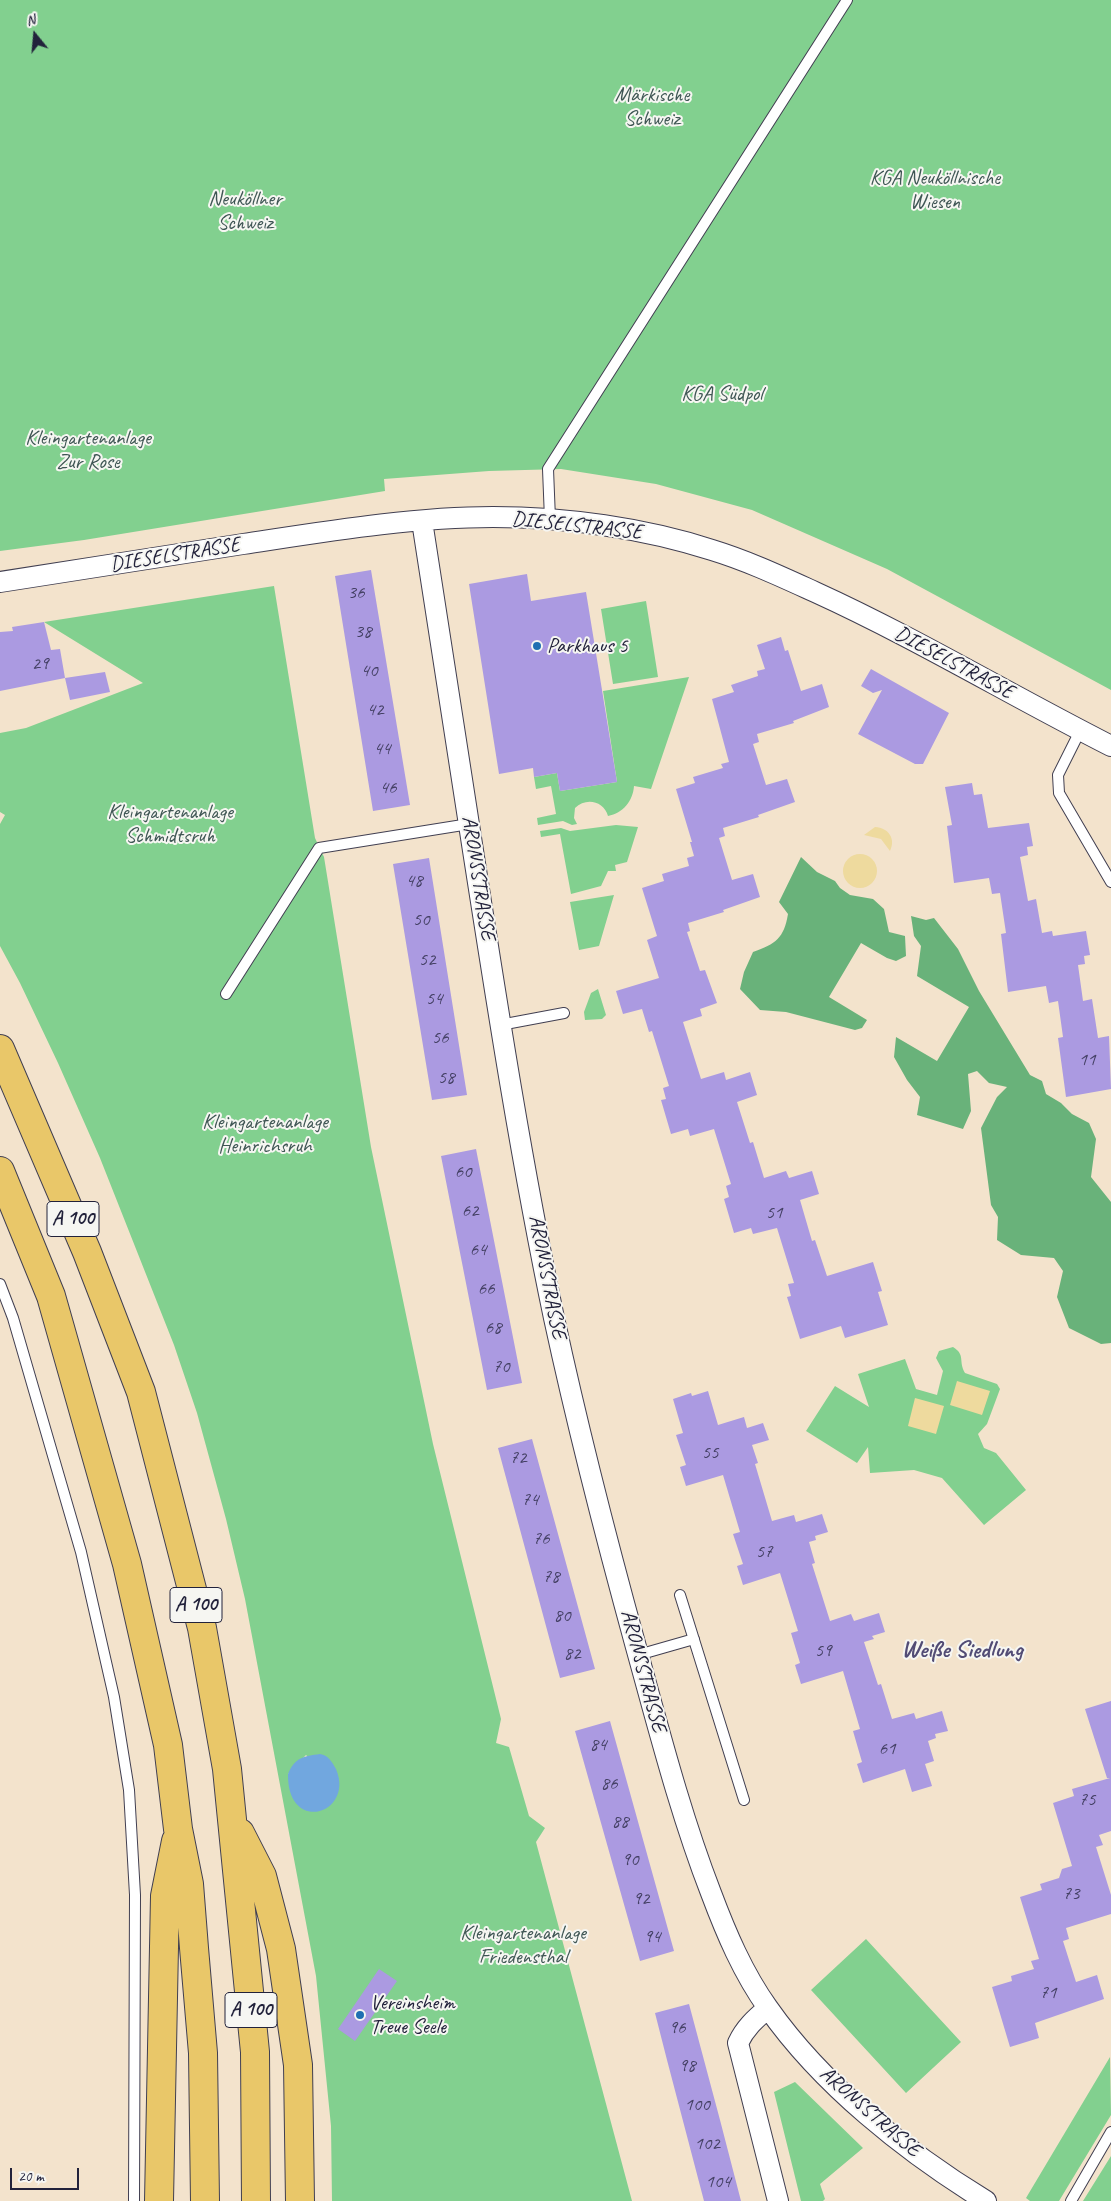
<!DOCTYPE html>
<meta charset="utf-8">
<style>
body{margin:0}
#map{position:relative;width:1111px;height:2201px;overflow:hidden;background:#f3e3cc;font-family:Caveat,sans-serif}
canvas{display:block}
.north{position:absolute;left:10px;top:10px;width:50px;height:50px;-webkit-text-stroke:4px #f6f6f2;paint-order:stroke;rotate:343deg;font-size:14px;font-weight:700;line-height:20px;text-align:center;color:#22223b}
.north::after{content:'';display:block;margin:auto;width:18px;height:22px;background:#22223b;clip-path:polygon(50% 0,100% 100%,50% 72%,0 100%)}
.scale{position:absolute;left:10px;top:2168px;width:69px;height:22px;box-sizing:border-box;border:2px solid #22223b;border-top:0;padding-left:6px;font-size:15px;line-height:18px;white-space:nowrap;color:#22223b;-webkit-text-stroke:4px #f6f6f2;paint-order:stroke}
</style>
<div id="map">
<canvas width="1111" height="2201"></canvas>
<div class="north">N</div>
<div class="scale">20 m</div>
</div>
<script>
const g = document.querySelector('canvas').getContext('2d');
g.lineJoin = 'round';
function paint(path, color) {
  g.fillStyle = color;
  g.fill(path, 'evenodd');
}
function trace(path, color, width, dash) {
  g.strokeStyle = color;
  g.lineWidth = width;
  g.lineCap = dash ? 'butt' : 'round';
  g.setLineDash(dash || []);
  g.stroke(path);
}
function drawText(font, color, halo, rows, align = 'center') {
  g.font = font + ' Caveat,sans-serif';
  g.lineWidth = 4;
  g.setLineDash([]);
  g.textBaseline = 'middle';
  g.strokeStyle = halo;
  g.fillStyle = color;
  for (const [text, x, y, turn = 0] of rows) {
    g.save();
    g.translate(x, y);
    g.rotate((+turn || 0) * Math.PI / 180);
    g.textAlign = isNaN(turn) ? turn : align;
    if (halo) g.strokeText(text, 0, 0);
    g.fillText(text, 0, 0);
    g.restore();
  }
}
const green = new Path2D(`
 M 0,0 L 1111,0 L 1111,690 L 887,569 L 752,510 L 656,484 L 561,469 L 489,471 L 384,479 L 385,491 L 84,540 L 0,551 Z
 M 274,586 L 315,838 L 324,857 L 371,1147 L 433,1444 L 501,1719 L 496,1743 L 509,1747 L 529,1816 L 545,1828 L 536,1842 L 632,2201 L 332,2201 L 331,2126 L 316,1976 L 245,1599 L 226,1519 L 197,1413 L 174,1345 L 100,1158 L 58,1063 L 20,983 L 0,946 L 0,824 L 5,815 L 0,812 L 0,733 L 26,728 L 143,683 L 44,622 ZM 306,1755 L 339,1789 L 288,1774 Z
 M 646,601 L 658,677 L 613,684 L 601,609 Z
 M 689,677 L 651,789 L 634,786 C 633,801 623,813 608,816 C 604,801 586,797 575,808 L 574,818 L 577,824 L 572,825 L 563,821 L 538,825 L 537,818 L 556,814 L 551,786 L 536,789 L 534,777 L 557,773 L 560,791 L 617,782 L 603,691 Z
 M 616,825 L 638,827 L 627,862 L 615,865 L 616,871 L 608,871 L 601,886 L 571,894 L 560,834 L 541,837 L 540,831 L 561,828 L 570,831 Z
 M 614,895 L 599,946 L 579,950 L 570,902 Z
 M 598,989 L 606,1015 L 602,1019 L 585,1020 L 584,1012 L 591,993 Z
 M 953,1347 C 966,1355 958,1361 965,1373 L 997,1384 L 1000,1389 L 987,1424 L 978,1434 L 984,1448 L 996,1453 L 1026,1490 L 984,1525 L 942,1478 L 914,1470 L 870,1473 L 868,1447 L 857,1463 L 806,1431 L 835,1386 L 869,1407 L 858,1374 L 905,1359 L 916,1389 L 937,1395 L 943,1371 L 936,1358 L 939,1351 Z
 M 866,1939 L 961,2042 L 906,2093 L 811,1990 Z
 M 1110,2057 L 1111,2115 L 1059,2201 L 1030,2201 L 1026,2198 Z
 M 795,2082 L 863,2148 L 820,2184 L 825,2199 L 823,2201 L 801,2201 L 774,2092 Z
 M 1111,2156 L 1111,2201 L 1083,2201 Z`);
const forest = new Path2D(`
 M 801,857 L 817,872 L 835,881 L 840,888 L 850,895 L 873,899 L 884,909 L 889,932 L 905,936 L 906,956 L 896,961 L 887,958 L 861,943 L 829,997 L 867,1020 L 862,1028 L 855,1030 L 786,1012 L 760,1010 L 740,989 L 744,972 L 753,952 C 776,944 784,938 788,914 L 779,902 Z
 M 911,916 L 926,920 L 934,918 L 958,949 L 979,991 L 1030,1075 L 1042,1081 L 1046,1094 L 1061,1103 L 1072,1114 L 1089,1123 L 1096,1139 L 1091,1177 L 1111,1202 L 1111,1343 L 1101,1344 L 1069,1328 L 1057,1297 L 1063,1271 L 1054,1258 L 1021,1255 L 997,1240 L 998,1217 L 991,1205 L 981,1128 L 997,1097 L 1007,1087 L 989,1083 L 977,1071 L 968,1074 L 971,1111 L 963,1129 L 917,1115 L 920,1097 L 907,1080 L 894,1057 L 896,1037 L 937,1061 L 969,1007 L 917,976 L 921,946 L 914,936 Z`);
const sand = new Path2D(`
 M 875,827 C 889,828 896,839 890,851 L 881,839 L 864,835 Z
 M843 871a17 17 0 1 1 34 0a17 17 0 1 1-34 0Z
 M 957,1381 L 990,1391 L 982,1415 L 950,1405 Z
 M 915,1398 L 944,1406 L 936,1434 L 908,1426 Z`);
const water = new Path2D(`
 M 320,1754 C 328,1755 332,1762 336,1769 C 355,1814 287,1835 288,1774 C 294,1758 304,1756 320,1754 Z`);
const building = new Path2D(`
 M 371,570 L 410,805 L 373,811 L 335,576 Z
 M 527,574 L 531,601 L 586,592 L 617,782 L 560,791 L 557,773 L 534,777 L 533,768 L 499,774 L 469,584 Z
 M 44,622 L 51,650 L 60,649 L 65,678 L 0,691 L 0,632 L 13,631 L 12,627 Z
 M 781,637 L 785,651 L 788,650 L 801,691 L 822,684 L 829,707 L 793,721 L 794,723 L 757,734 L 759,742 L 753,744 L 766,785 L 787,779 L 795,802 L 758,815 L 759,817 L 723,828 L 725,836 L 719,838 L 732,880 L 753,874 L 760,897 L 723,910 L 724,912 L 688,923 L 690,931 L 687,932 L 700,971 L 705,970 L 717,1003 L 700,1009 L 702,1016 L 683,1022 L 701,1079 L 724,1072 L 726,1080 L 750,1072 L 757,1095 L 737,1102 L 750,1143 L 753,1142 L 764,1178 L 786,1171 L 789,1178 L 812,1171 L 819,1194 L 800,1200 L 812,1241 L 815,1240 L 827,1276 L 873,1262 L 882,1291 L 878,1292 L 888,1325 L 845,1338 L 841,1326 L 800,1339 L 787,1297 L 791,1296 L 788,1284 L 794,1283 L 777,1228 L 753,1234 L 751,1228 L 734,1233 L 724,1199 L 729,1197 L 726,1186 L 731,1184 L 714,1129 L 690,1136 L 688,1129 L 671,1134 L 661,1100 L 666,1099 L 663,1088 L 669,1086 L 652,1031 L 649,1032 L 642,1009 L 623,1014 L 616,991 L 659,978 L 647,940 L 657,936 L 642,888 L 664,881 L 662,874 L 689,866 L 687,858 L 694,856 L 690,842 L 692,842 L 676,789 L 695,783 L 693,777 L 723,768 L 721,764 L 729,762 L 712,699 L 734,692 L 731,685 L 758,676 L 757,671 L 765,669 L 757,645 Z
 M 871,669 L 949,713 L 923,764 L 915,764 L 858,734 L 882,690 L 873,693 L 861,686 Z
 M 105,672 L 110,692 L 70,700 L 65,678 Z
 M 972,783 L 974,795 L 982,794 L 988,828 L 1029,823 L 1033,846 L 1027,847 L 1028,855 L 1020,857 L 1028,901 L 1036,899 L 1042,933 L 1052,931 L 1053,936 L 1086,931 L 1090,955 L 1084,956 L 1085,964 L 1078,965 L 1083,1001 L 1092,999 L 1098,1038 L 1109,1036 L 1111,1089 L 1066,1097 L 1058,1038 L 1063,1037 L 1058,1001 L 1049,1003 L 1046,986 L 1008,992 L 1001,934 L 1006,933 L 1000,893 L 992,894 L 989,878 L 954,883 L 947,826 L 952,825 L 945,787 Z
 M 429,858 L 467,1095 L 432,1100 L 393,864 Z
 M 476,1149 L 522,1383 L 487,1390 L 441,1156 Z
 M 708,1391 L 718,1425 L 744,1417 L 747,1428 L 763,1423 L 769,1440 L 752,1445 L 758,1463 L 755,1464 L 772,1521 L 794,1515 L 796,1522 L 822,1514 L 828,1532 L 815,1536 L 816,1540 L 809,1542 L 815,1563 L 812,1564 L 830,1621 L 851,1614 L 854,1621 L 879,1613 L 885,1632 L 872,1636 L 874,1639 L 864,1642 L 878,1685 L 881,1684 L 892,1719 L 914,1713 L 916,1719 L 942,1711 L 948,1731 L 935,1734 L 936,1738 L 928,1741 L 934,1761 L 925,1764 L 932,1786 L 912,1792 L 905,1769 L 863,1783 L 857,1764 L 862,1762 L 853,1731 L 860,1729 L 843,1671 L 801,1684 L 795,1665 L 800,1663 L 791,1633 L 798,1631 L 780,1573 L 743,1585 L 737,1566 L 743,1564 L 733,1534 L 740,1532 L 723,1475 L 686,1486 L 680,1467 L 686,1465 L 676,1435 L 683,1433 L 673,1399 L 691,1393 L 692,1396 Z
 M 532,1439 L 595,1669 L 560,1678 L 498,1448 Z
 M 1111,1701 L 1111,1831 L 1099,1835 L 1103,1845 L 1096,1847 L 1111,1895 L 1111,1914 L 1066,1928 L 1069,1939 L 1063,1941 L 1076,1982 L 1097,1975 L 1104,1999 L 1035,2023 L 1039,2038 L 1010,2047 L 992,1987 L 1012,1981 L 1011,1976 L 1034,1969 L 1031,1961 L 1039,1959 L 1020,1897 L 1042,1890 L 1040,1884 L 1059,1878 L 1062,1869 L 1072,1866 L 1053,1803 L 1074,1796 L 1072,1789 L 1110,1778 L 1107,1778 L 1085,1709 Z
 M 610,1721 L 674,1951 L 640,1961 L 575,1731 Z
 M 379,1969 L 397,1981 L 355,2041 L 338,2029 Z
 M 689,2004 L 720,2120 L 741,2201 L 704,2201 L 667,2060 L 655,2013 Z`);
const service = new Path2D(`
 M 550,519 L 548,469 L 847,0
 M 1080,731 L 1058,775 L 1059,793 L 1111,882
 M 226,994 L 319,848 L 469,824
 M 500,1025 L 564,1013
 M 0,1284 L 13,1318 L 81,1552 L 114,1697 L 129,1790 L 135,1895 L 134,2201
 M 680,1595 L 744,1800
 M 638,1655 L 694,1639
 M 1071,2201 L 1111,2132`);
const minor = new Path2D(`
 M 422,521 C 439,633 457,745 474,857 C 498,1011 522,1165 554,1318 C 578,1429 606,1538 636,1647 C 659,1730 680,1813 711,1893 C 726,1933 743,1973 768,2008 C 822,2085 906,2152 986,2201
 M 0,582 C 81,569 162,557 243,544 C 323,532 412,517 493,517 C 565,517 644,528 712,550 C 748,561 782,577 815,592 C 916,638 1012,696 1111,746
 M 768,2008 C 755,2019 745,2028 738,2043 L 778,2201`);
const motorway = new Path2D(`
 M 0,1049 L 87,1252 L 141,1392 L 202,1628 L 227,1769 L 255,2052 L 256,2201
 M 0,1171 L 51,1296 L 127,1564 L 168,1745 L 178,1829 L 189,1884 L 194,1948 L 203,2053 L 205,2201
 M 240,1833 L 262,1876 L 281,1949 L 298,2065 L 300,2201
 M 159,2201 L 165,1896 L 176,1841`);
const markers = [
 [537,646,5,"#1f6fb2"],
 [360,2015,5,"#1f6fb2"]
];
const numberNames = [
 ["36",356,593],
 ["38",363,632],
 ["29",40,664],
 ["40",369,671],
 ["42",375,710],
 ["44",382,749],
 ["46",388,788],
 ["48",414,881],
 ["50",421,920],
 ["52",427,960],
 ["54",434,999],
 ["56",440,1038],
 ["11",1087,1060],
 ["58",446,1078],
 ["60",463,1172],
 ["62",470,1211],
 ["51",774,1213],
 ["64",478,1250],
 ["66",486,1289],
 ["68",493,1328],
 ["70",501,1367],
 ["55",710,1453],
 ["72",518,1458],
 ["74",530,1500],
 ["76",541,1539],
 ["57",764,1552],
 ["78",551,1577],
 ["80",562,1616],
 ["59",823,1651],
 ["82",572,1654],
 ["84",598,1745],
 ["61",887,1749],
 ["86",609,1784],
 ["75",1087,1800],
 ["88",620,1822],
 ["90",630,1860],
 ["73",1071,1894],
 ["92",641,1899],
 ["94",652,1937],
 ["71",1048,1993],
 ["96",677,2028],
 ["98",687,2066],
 ["100",697,2105],
 ["102",707,2144],
 ["104",718,2182]
];
const shields = [
 [73,1219,52],
 [196,1605,52],
 [251,2010,52]
];
const shieldNames = [
 ["A 100",73,1219],
 ["A 100",196,1605],
 ["A 100",251,2010]
];
const parkNames = [
 ["Märkische",652,95],
 ["Schweiz",652,119],
 ["KGA Neuköllnische",935,178],
 ["Wiesen",935,202],
 ["Neuköllner",245,199],
 ["Schweiz",245,223],
 ["KGA Südpol",722,394],
 ["Kleingartenanlage",88,438],
 ["Zur Rose",88,462],
 ["Kleingartenanlage",170,812],
 ["Schmidtsruh",170,836],
 ["Kleingartenanlage",265,1122],
 ["Heinrichsruh",265,1146],
 ["Kleingartenanlage",523,1933],
 ["Friedensthal",523,1957]
];
const streetNames = [
 ["DIESELSTRASSE",577,526,6],
 ["DIESELSTRASSE",175,555,-9],
 ["DIESELSTRASSE",954,663,28],
 ["ARONSSTRASSE",478,878,81],
 ["ARONSSTRASSE",547,1277,79],
 ["ARONSSTRASSE",643,1671,75],
 ["ARONSSTRASSE",870,2112,41]
];
const poiNames = [
 ["Parkhaus 5",547,646],
 ["Vereinsheim",370,2003],
 ["Treue Seele",370,2027]
];
const quarterNames = [
 ["Weiße Siedlung",962,1651]
];
paint(green, '#82d08f');
paint(forest, '#69b27a');
paint(sand, '#eeda9e');
paint(water, '#71a7df');
paint(building, '#ab9ae1');
trace(service, '#413f51', 12);
trace(minor, '#413f51', 22);
trace(motorway, '#413f51', 30);
trace(service, '#fff', 10);
trace(minor, '#fff', 20);
trace(motorway, '#e9c769', 28);
for (const [x, y, r, color] of markers) {
  const dot = new Path2D();
  dot.arc(x, y, r, 0, 2 * Math.PI);
  g.fillStyle = color;
  g.fill(dot);
  trace(dot, '#f6f6f2', 2);
}
drawText('19px', '#444064', null, numberNames);
for (const [x, y, w] of shields) {
  const box = new Path2D();
  box.roundRect(x - w / 2, y - 17.5, w, 35, 4);
  g.fillStyle = '#f6f6f2';
  g.fill(box);
  trace(box, '#22223b', 1);
}
drawText('bold 20px', '#22223b', null, shieldNames);
drawText('21px', '#3f5654', '#f6f6f2', parkNames);
drawText('21px', '#22223b', '#f6f6f2', streetNames);
drawText('21px', '#22223b', '#f6f6f2', poiNames, 'left');
drawText('bold 24px', '#524c75', '#f6f6f2', quarterNames);
</script>
